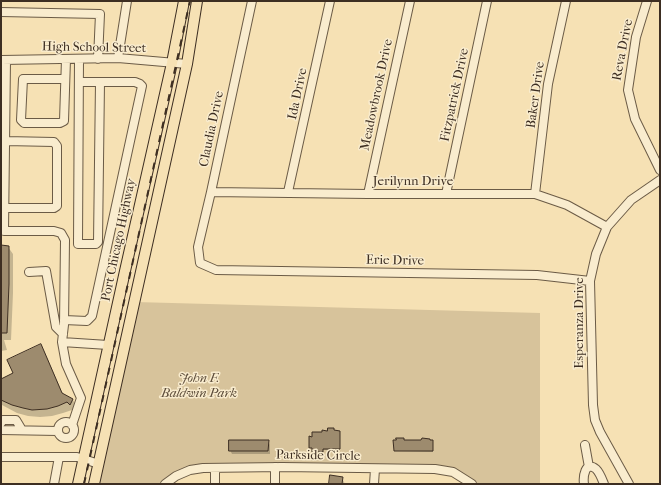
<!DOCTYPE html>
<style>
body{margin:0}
#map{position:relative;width:661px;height:485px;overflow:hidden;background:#f6e1b4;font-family:"IM FELL French Canon",serif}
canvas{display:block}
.frame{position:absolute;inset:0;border:2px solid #3d2e22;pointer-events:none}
</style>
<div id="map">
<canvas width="661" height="485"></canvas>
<div class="frame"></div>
</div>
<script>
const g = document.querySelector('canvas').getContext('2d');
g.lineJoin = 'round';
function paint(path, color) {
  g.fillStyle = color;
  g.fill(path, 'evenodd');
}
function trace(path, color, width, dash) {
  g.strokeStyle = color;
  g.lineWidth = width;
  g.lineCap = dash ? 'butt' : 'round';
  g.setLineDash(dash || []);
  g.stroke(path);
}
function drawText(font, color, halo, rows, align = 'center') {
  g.font = font + ' "IM FELL French Canon",serif';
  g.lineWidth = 3;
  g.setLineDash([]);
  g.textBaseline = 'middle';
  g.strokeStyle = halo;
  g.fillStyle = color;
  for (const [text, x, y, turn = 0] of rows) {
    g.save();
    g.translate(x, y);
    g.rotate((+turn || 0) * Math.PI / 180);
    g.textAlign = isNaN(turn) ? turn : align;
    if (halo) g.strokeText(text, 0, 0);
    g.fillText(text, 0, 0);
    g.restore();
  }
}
const green = new Path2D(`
 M 135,302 L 540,313 L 540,484 L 472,484 L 453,472 L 203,468 L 165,484 L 94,484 Z`);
const shadow = new Path2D(`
 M 1,243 L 3,247 L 8,247 L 13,254 L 13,293 L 11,340 L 4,340 L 7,350 L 1,351 Z
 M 41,345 L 45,353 L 63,394 L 73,400 L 77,408 L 75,412 L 72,410 L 63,413 L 52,416 L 40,417 L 28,416 L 17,413 L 2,405 L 1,405 L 1,380 L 15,374 Z
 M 334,430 L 340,432 L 340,450 L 323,450 L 323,453 L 313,453 L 313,448 L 310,447 L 313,438 Z
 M 404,440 L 433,442 L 433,452 L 395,451 L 395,450 Z
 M 268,441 L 270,445 L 270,454 L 232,454 L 230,450 Z
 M 342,478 L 345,484 L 330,484 Z`);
const building = new Path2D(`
 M 1,245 L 9,246 L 9,284 L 7,333 L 1,333 Z
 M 41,344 L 62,393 L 73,399 L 70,405 L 67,402 L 58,406 L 47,409 L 32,410 L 23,408 L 12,405 L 1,400 L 1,379 L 13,373 L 7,360 Z
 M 328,428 L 334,428 L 334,430 L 340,431 L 340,449 L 323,449 L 323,452 L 312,452 L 312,448 L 309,448 L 309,436 L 312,437 L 312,432 L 322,432 L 322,430 L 327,431 Z
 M 396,438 L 404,438 L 404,440 L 421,440 L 422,438 L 430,439 L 430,440 L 433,440 L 433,451 L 394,451 L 393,440 L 396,440 Z
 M 229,440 L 269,440 L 268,451 L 229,451 Z
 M 330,475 L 343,477 L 342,484 L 329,484 Z`);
const minor = new Path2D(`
 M 252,1 L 211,192 L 198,247 L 200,263 L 216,270 L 537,275 L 590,281
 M 647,1 L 636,37 L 628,90 L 635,119 L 660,170
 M 1,12 L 100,14 L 98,59
 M 118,58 L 127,1
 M 79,59 L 78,244 L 96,244 L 98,242 L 100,82
 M 2,60 L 118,58 L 187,64
 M 6,60 L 4,231 L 54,231 L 61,233 L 65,240 L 64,325 L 62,342 L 66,364 L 81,398 L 72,425
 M 65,79 L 23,79 L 21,120 L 24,123 L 60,123 L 64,121 L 66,59
 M 211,192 L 368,194 L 535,194 L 567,205 L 607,227
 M 288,192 L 330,1
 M 368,194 L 410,1
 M 446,194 L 487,1
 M 535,194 L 548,84 L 566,1
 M 5,208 L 54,208 L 57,206 L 57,146 L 54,142 L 5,141
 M 29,272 L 46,271 L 56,327 L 63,334
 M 64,320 L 87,321 L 92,316 L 142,86 L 140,84 L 135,82 L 80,82
 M 62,342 L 108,345
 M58 430a8 8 0 1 1 16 0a8 8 0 1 1-16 0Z
 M 1,423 L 3,420 L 16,420 L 22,430
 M 1,430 L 58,431
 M 585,445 L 589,467
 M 1,457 L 77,457 L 99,464
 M 215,468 L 215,484
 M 54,484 L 59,457
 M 165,484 L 176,476 L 190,470 L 203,468 L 282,467 L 435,469 L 453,472 L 472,484
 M 275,484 L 275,467
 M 374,484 L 375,469
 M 584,484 C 583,477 585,460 596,469 C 600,473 602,479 604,484
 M 629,484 L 600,432 L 595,420 L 593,405 L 590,281 L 596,254 L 607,227 L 631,200 L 660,180`);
const major = new Path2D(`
 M 78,484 L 125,271 L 172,63 L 184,1
 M 94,484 L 187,64 L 197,1`);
const rail = new Path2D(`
 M 84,484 L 190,1`);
const streetNames = [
 ["High School Street",94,48,1],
 ["Reva Drive",623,50,-79],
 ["Ida Drive",298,94,-78],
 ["Meadowbrook Drive",377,95,-78],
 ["Fitzpatrick Drive",455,95,-78],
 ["Baker Drive",536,95,-82],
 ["Claudia Drive",212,129,-78],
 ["Jerilynn Drive",413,182],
 ["Port Chicago Highway",119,240,-78],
 ["Erie Drive",395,261,1],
 ["Esperanza Drive",580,323,-90],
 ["Parkside Circle",318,456,1]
];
const parkNames = [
 ["John F.",199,379],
 ["Baldwin Park",199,394]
];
paint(green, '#d7c39b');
paint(shadow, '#0003');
paint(building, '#9d8b6e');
trace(building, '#3d2e22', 1);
trace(minor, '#6b5b46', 10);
trace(major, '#3d2e22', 12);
trace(minor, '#f9ecce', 8);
trace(major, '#f6e1b4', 10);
trace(rail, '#3d2e22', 2, [7, 7]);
drawText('13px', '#3d2e22', '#f9ecce', streetNames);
drawText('italic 13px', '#5c4c3a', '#f9ecce', parkNames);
</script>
